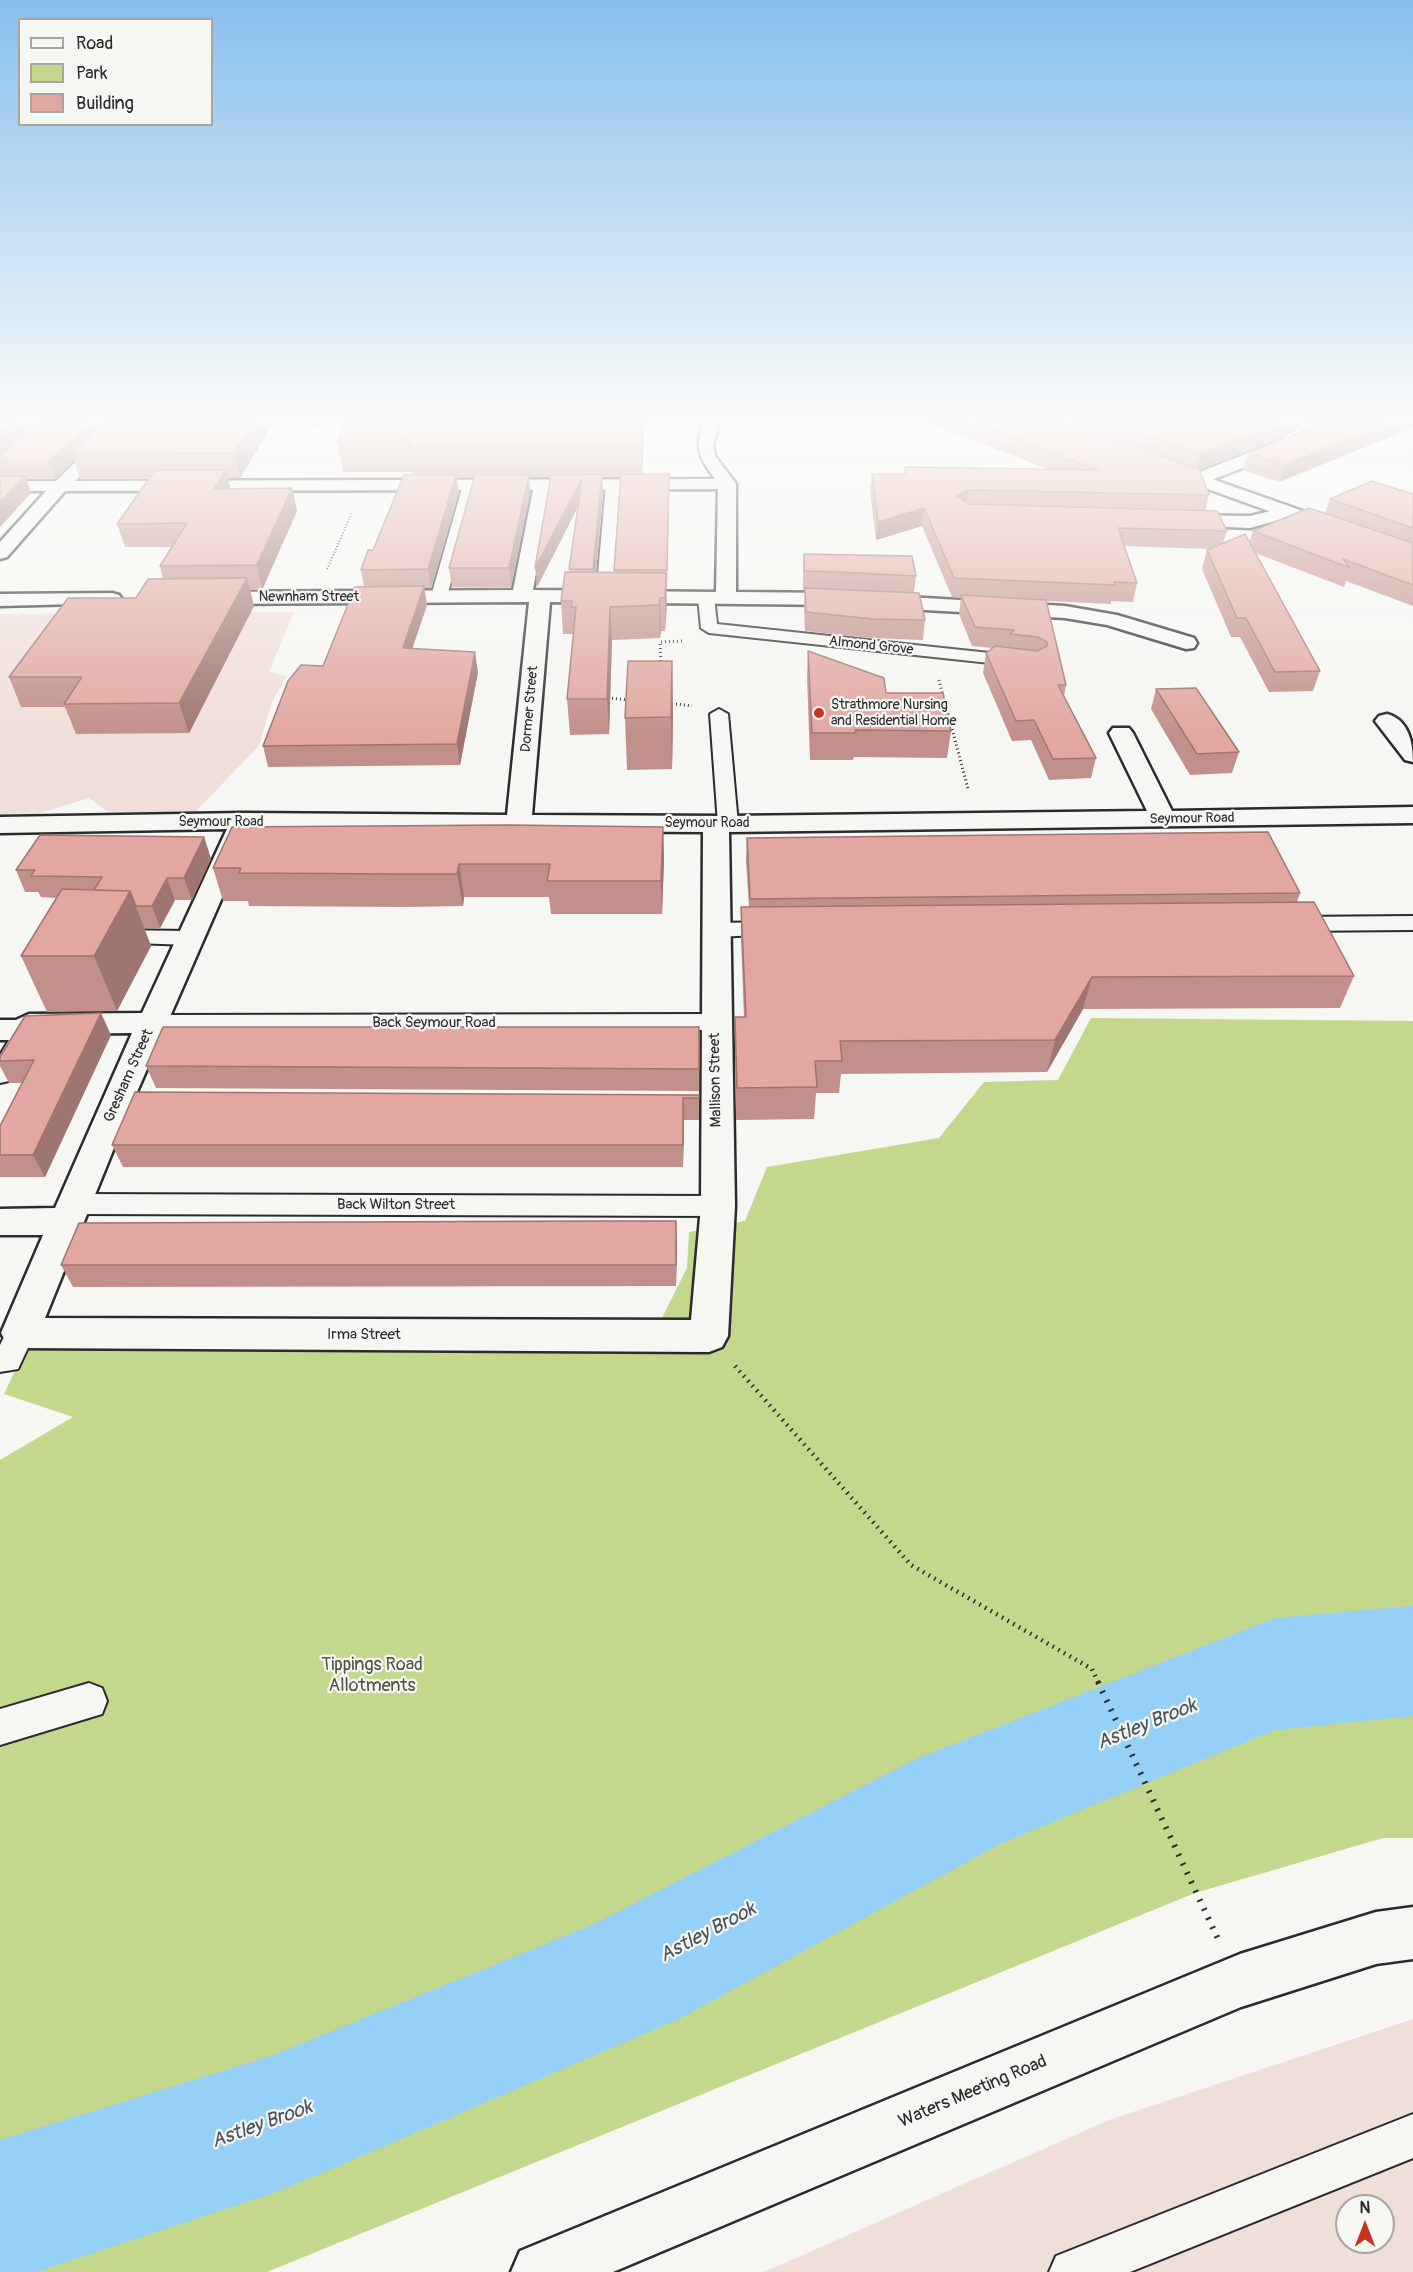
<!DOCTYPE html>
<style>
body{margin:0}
#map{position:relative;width:1413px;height:2272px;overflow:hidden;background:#f6f6f2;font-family:Pangolin,sans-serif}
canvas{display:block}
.legend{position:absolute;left:18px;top:18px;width:195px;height:108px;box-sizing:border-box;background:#f6f6f2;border:2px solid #a5a5a2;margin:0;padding:8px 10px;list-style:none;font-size:18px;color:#2b2b2b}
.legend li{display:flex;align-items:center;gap:12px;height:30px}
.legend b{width:30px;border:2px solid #a5a5a2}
.north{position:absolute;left:1335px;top:2194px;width:60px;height:60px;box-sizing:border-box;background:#f6f6f2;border:2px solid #a5a5a2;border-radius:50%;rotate:0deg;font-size:16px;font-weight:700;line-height:24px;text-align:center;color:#2b2b2b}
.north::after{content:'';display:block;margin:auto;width:21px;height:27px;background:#c8321e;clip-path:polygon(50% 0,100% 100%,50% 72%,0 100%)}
</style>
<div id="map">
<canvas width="1413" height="2272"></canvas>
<ul class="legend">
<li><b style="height:8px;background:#f6f6f2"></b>Road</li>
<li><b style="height:16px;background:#c3d88d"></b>Park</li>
<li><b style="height:16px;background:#e1a7a0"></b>Building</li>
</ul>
<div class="north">N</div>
</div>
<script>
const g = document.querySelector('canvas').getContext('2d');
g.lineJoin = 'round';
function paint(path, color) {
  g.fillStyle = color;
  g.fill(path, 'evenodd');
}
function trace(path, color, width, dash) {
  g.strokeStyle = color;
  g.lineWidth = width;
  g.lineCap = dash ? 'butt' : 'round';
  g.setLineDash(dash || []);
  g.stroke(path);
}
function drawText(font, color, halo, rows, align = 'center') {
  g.font = font + ' Pangolin,sans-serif';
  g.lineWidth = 4.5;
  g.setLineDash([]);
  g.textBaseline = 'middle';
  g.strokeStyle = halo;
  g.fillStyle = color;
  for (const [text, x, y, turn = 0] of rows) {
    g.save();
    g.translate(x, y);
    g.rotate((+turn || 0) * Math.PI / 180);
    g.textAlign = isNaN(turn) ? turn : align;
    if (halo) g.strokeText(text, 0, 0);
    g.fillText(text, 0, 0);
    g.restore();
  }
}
const built = new Path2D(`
 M 294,612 L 269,672 L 287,676 L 272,701 L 259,746 L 195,812 L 108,812 L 89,798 L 40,813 L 0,814 L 0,614 Z
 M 1413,2019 L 1413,2272 L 764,2272 L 1109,2120 ZM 1347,2206 L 1383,2206 L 1383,2242 L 1347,2242 Z`);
const green = new Path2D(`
 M 1091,1018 L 1413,1021 L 1413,1838 L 1383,1838 L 1195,1893 L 267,2272 L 0,2272 L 0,1460 L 73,1417 L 4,1394 L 41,1316 L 661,1320 L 687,1268 L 689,1232 L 745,1221 L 767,1167 L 939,1138 L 984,1082 L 1058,1080 Z`);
const river = new Path2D(`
 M 1413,1606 L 1413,1716 L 1275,1730 L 1000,1844 L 681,2018 L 320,2174 L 271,2194 L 36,2272 L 0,2272 L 0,2140 L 271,2056 L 592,1925 L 916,1759 L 1275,1618 Z`);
const pathFar3 = new Path2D(`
 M 327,569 L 352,513`);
const pathFar2 = new Path2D(`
 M 661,665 L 660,642 L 683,641
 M 939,680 L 943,696
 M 608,698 L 630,700
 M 668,703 L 692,706
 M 946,706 L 968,789`);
const pathFar1 = new Path2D(`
 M 735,1366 L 911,1565 L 1092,1669 L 1099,1684`);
const path = new Path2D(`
 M 1098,1682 L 1218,1939`);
const service = new Path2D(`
 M 314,418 L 326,418 L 318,425 L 312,421 Z
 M 613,480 L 620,484 L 612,596 L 604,601 L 596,596 L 606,484 Z
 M 470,481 L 477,485 L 447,596 L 439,601 L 434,599 L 431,596 L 463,485 Z
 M 706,592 L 714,597 L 717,624 L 1018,656 L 1026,661 L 1018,666 L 709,633 L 701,628 L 698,597 Z
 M 719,709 L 728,714 L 738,824 L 735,828 L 721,828 L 718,824 L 710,714 Z
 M 1413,916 L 1413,930 L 1290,931 L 1282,929 L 1279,924 L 1282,919 L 1290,917 Z
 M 774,922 L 782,924 L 785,929 L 782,934 L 715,937 L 707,935 L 704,930 L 707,925 L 715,923 Z
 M 114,930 L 189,931 L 197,933 L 200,938 L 197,943 L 189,945 L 106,942 L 103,937 L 106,932 Z
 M 715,1014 L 723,1017 L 727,1022 L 723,1027 L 715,1030 L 152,1031 L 144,1028 L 140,1023 L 144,1018 L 152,1015 Z
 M 20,1033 L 28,1035 L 32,1041 L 9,1081 L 0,1083 L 0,1055 L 12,1035 Z
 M 74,1194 L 718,1196 L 727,1199 L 731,1206 L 727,1213 L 718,1216 L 74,1214 L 65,1211 L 61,1204 L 65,1197 Z
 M 20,1321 L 30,1325 L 35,1333 L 18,1369 L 0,1372 L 0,1345 L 10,1325 Z
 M 89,1683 L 102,1688 L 107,1701 L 102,1714 L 0,1745 L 0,1709 Z
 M 1413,2114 L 1413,2158 L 1130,2272 L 1049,2272 L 1056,2256 Z`);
const minor = new Path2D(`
 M 120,418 L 137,418 L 75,481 L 715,479 C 696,452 696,449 704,418 L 720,418 L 713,445 L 715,456 L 736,484 L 736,592 L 837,593 L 1065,606 L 1117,615 L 1194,638 L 1197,643 L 1194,648 L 1186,649 L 1107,625 L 1065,618 L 837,605 L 550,602 L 532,815 L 728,816 L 1147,811 L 1109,733 L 1113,728 L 1129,728 L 1133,733 L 1172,811 L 1413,807 L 1413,823 L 729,832 L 735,1206 L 728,1336 L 722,1347 L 709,1352 L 20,1348 L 7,1344 L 1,1333 L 43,1235 L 0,1235 L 0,1209 L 55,1208 L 132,1033 L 39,1034 L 26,1040 L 0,1040 L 0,1020 L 16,1020 L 29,1014 L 142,1013 L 227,829 L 0,833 L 0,817 L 243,813 L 507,815 L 529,602 L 206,604 L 199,602 L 196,598 L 199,594 L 206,592 L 513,590 L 533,490 L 65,491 L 7,557 L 0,559 L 0,542 L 46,491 L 0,491 L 0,481 L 56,481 ZM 718,489 L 716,592 L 533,590 L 551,490 ZM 252,829 L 703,832 L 701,1206 L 691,1320 L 45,1318 L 133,1101 Z
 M 1313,418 L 1331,418 L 1291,449 L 1204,483 L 1192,483 L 1189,479 L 1192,475 L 1279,441 Z
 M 1287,507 L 1293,508 L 1296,512 L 1293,516 L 1250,528 L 1177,525 L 1168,520 L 1177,515 L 1250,516 Z
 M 112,593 L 119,595 L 122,599 L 119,603 L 0,606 L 0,594 Z
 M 1387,714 C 1409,720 1413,743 1413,762 L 1405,760 L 1375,721 L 1379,716 Z`);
const tertiary = new Path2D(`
 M 1413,1907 L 1413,1959 L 1376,1964 L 1241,2007 L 613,2272 L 511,2272 L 520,2251 L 1240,1954 L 1376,1912 Z`);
const trunk = new Path2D(`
 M 1161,461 L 1413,550 L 1413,563 L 1155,470 L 1152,466 Z`);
const wall = new Path2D(`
 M 0,418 L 276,419 L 240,478 L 228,478 L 230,489 L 292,488 L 297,511 L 262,590 L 250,590 L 254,606 L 189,733 L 76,734 L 65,707 L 21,707 L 9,677 L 136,598 L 163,579 L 160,566 L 172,547 L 125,547 L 117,524 L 149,479 L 80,479 L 74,460 L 55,479 L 26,479 L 31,493 L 0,527 Z
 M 349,418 L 645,418 L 642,474 L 669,474 L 667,589 L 666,589 L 665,631 L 661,631 L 660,638 L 612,640 L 609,734 L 570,735 L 567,699 L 573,634 L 563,634 L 561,601 L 569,572 L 578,507 L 537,587 L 551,477 L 529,477 L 530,492 L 511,587 L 452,587 L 449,568 L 474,477 L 457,478 L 459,492 L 431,588 L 424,588 L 427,605 L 412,649 L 478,672 L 460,765 L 268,767 L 263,746 L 323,666 L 364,587 L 361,570 L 373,550 L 412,475 L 412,472 L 343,472 L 337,441 ZM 602,477 L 621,477 L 614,572 L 596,572 L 603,492 Z
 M 916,418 L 1309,418 L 1278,439 L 1199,470 L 1209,495 L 1205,511 L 1227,531 L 1223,543 L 1249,543 L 1253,531 L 1325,513 L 1330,499 L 1412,494 L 1413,493 L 1413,606 L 1346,581 L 1344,587 L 1255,553 L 1320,671 L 1313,691 L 1269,692 L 1240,637 L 1231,637 L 1202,569 L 1207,550 L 1210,549 L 1124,546 L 1137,583 L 1133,602 L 1111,601 L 1111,604 L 1046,601 L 1066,685 L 1064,696 L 1096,758 L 1091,778 L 1049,780 L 1031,740 L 1012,741 L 983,673 L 986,653 L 993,648 L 972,646 L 959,614 L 961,598 L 952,597 L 922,526 L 876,540 L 870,491 L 872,474 L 904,474 L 905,467 L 1048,469 Z
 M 1297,434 L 1279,482 L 1243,470 L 1248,453 Z
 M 804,554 L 916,576 L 914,592 L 925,620 L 923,640 L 871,638 L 805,631 L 804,607 L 805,590 L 803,590 L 803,573 Z
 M 808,651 L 886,693 L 951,731 L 947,758 L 854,757 L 853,760 L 810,760 L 807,677 Z
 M 672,661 L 673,712 L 672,769 L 627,770 L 625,718 Z
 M 1156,689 L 1239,752 L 1232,773 L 1190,775 L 1151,709 Z
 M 663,827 L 664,859 L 662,914 L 551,914 L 549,897 L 464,897 L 463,906 L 407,907 L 249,906 L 248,901 L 223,901 L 213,868 Z
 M 204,837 L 211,859 L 192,900 L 175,900 L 160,928 L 144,928 L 151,946 L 117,1011 L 47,1012 L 21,956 L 57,898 L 41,897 L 38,892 L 25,892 L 16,870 Z
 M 747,838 L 1300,893 L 1297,902 L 1354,976 L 1340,1008 L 1083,1009 L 1047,1072 L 841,1074 L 839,1093 L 816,1093 L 814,1119 L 736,1120 L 735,1049 L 735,1017 L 744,1017 L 741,939 L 741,907 L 749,907 L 746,860 Z
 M 699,1027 L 699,1091 L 156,1088 L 146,1066 Z
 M 111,1035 L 45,1177 L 0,1177 L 0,1126 L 22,1083 L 9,1083 L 0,1066 L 0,1057 Z
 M 699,1095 L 699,1120 L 684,1120 L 683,1167 L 123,1167 L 112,1145 Z
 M 677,1243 L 676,1286 L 73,1287 L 61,1265 Z`);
const shadedWall = new Path2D(`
 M 21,418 L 45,418 L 0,458 L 0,436 Z
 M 95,418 L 115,418 L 72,454 L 74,460 L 55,479 L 49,462 Z
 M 257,418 L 276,419 L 240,478 L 234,453 Z
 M 643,418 L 645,418 L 642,477 L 641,446 Z
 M 1289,418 L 1309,418 L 1278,439 L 1196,471 L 1200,454 Z
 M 1402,418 L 1413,418 L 1413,428 L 1279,482 L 1284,465 Z
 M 226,470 L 231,493 L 214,489 Z
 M 602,474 L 603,492 L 594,588 L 593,569 Z
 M 669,474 L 669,492 L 667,589 L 667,570 Z
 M 456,475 L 459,492 L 431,588 L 428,569 Z
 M 529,475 L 530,492 L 511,587 L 509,568 Z
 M 25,476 L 31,493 L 0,527 L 0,502 Z
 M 582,479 L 583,497 L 537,587 L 535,568 Z
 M 292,488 L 297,511 L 262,590 L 257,565 Z
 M 968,490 L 966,508 L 957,496 Z
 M 924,508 L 922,526 L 876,540 L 878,522 Z
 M 666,573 L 667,605 L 665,631 L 665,598 Z
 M 247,578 L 254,606 L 189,733 L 179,703 Z
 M 424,586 L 427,605 L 406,667 L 403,648 Z
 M 660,598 L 661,631 L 660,638 L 659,605 Z
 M 610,607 L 612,640 L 609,734 L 607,699 Z
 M 475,652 L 478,672 L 460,765 L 457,744 Z
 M 672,661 L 673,712 L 672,769 L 671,717 Z
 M 663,827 L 664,859 L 662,914 L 661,881 Z
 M 204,837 L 211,859 L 192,900 L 184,878 Z
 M 459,864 L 464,897 L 463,906 L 457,874 Z
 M 167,878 L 175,900 L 160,928 L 152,906 Z
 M 130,891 L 151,946 L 117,1011 L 94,956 Z
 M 1092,977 L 1083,1009 L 1047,1072 L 1055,1040 Z
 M 101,1013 L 111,1035 L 45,1177 L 33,1155 Z
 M 683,1098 L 684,1120 L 683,1167 Z
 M 676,1221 L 677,1243 L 676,1286 Z`);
const building = new Path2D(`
 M 0,418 L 21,418 L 0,436 Z
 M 42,418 L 95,418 L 49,462 L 0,462 L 0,456 Z
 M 109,418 L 257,418 L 234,453 L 72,454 Z
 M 349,418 L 643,418 L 641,446 L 408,446 L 410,440 L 337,441 Z
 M 961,418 L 1053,418 L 1199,469 L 1209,495 L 968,490 L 957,496 L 968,504 L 1217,511 L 1227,531 L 1118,528 L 1137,583 L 1114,582 L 1115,585 L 954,578 L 924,508 L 878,522 L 872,474 L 906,474 L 905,467 L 1098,470 Z
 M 1097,418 L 1289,418 L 1283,422 L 1200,454 Z
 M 1318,418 L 1402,418 L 1284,465 L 1248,453 L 1297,434 Z
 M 155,470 L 226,470 L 214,489 L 292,488 L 257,565 L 160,566 L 187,523 L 117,524 Z
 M 602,474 L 593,569 L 569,569 L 582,479 L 535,568 L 551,475 Z
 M 621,474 L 669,474 L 667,570 L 614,570 Z
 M 404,475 L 456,475 L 428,569 L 361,570 L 368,550 L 373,550 Z
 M 475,475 L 529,475 L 509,568 L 449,568 Z
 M 0,476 L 25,476 L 0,502 Z
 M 1372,481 L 1412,494 L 1413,493 L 1413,528 L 1330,499 Z
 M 1309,508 L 1413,543 L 1413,585 L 1343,559 L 1350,568 L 1253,531 Z
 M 1245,534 L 1320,671 L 1275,672 L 1246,618 L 1237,618 L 1207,550 Z
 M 804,554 L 912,556 L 916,576 L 838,572 L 804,571 Z
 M 565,572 L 666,573 L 665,598 L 660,598 L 659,605 L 610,607 L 607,699 L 567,699 L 576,607 L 571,607 L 572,601 L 561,601 Z
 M 247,578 L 179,703 L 64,704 L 82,677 L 9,677 L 68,598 L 136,598 L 148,579 Z
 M 424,586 L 403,648 L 475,652 L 457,744 L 263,746 L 288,681 L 301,665 L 323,666 L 355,587 Z
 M 805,588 L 919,593 L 925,620 L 872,619 L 806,612 Z
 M 961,595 L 1046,600 L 1066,685 L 1058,685 L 1096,758 L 1053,759 L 1034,720 L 1016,721 L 986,653 L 995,646 L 1037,651 L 1047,646 L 1047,642 L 1038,637 L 1010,634 L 1014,630 L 975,627 Z
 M 808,651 L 884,678 L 886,693 L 943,693 L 951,731 L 855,730 L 856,733 L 812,733 Z
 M 628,661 L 672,661 L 671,717 L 625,718 Z
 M 1196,688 L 1239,752 L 1197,754 L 1156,689 Z
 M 508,825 L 663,827 L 661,881 L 547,881 L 550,864 L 459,864 L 457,874 L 400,874 L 239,873 L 241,868 L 213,868 L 232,827 Z
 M 1268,832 L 1300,893 L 750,899 L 747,838 Z
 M 40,835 L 204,837 L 184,878 L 167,878 L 152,906 L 136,906 L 130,891 L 94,890 L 102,877 L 31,876 L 35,870 L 16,870 Z
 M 62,889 L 130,891 L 94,956 L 21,956 Z
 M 1314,902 L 1354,976 L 1092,977 L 1055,1040 L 840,1041 L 842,1061 L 815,1061 L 817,1087 L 737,1088 L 735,1017 L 746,1017 L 741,907 Z
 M 101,1013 L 33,1155 L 0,1155 L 0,1126 L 34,1060 L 0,1061 L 0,1057 L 25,1016 Z
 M 163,1027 L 699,1027 L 699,1069 L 146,1066 Z
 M 135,1092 L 699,1095 L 699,1098 L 683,1098 L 683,1145 L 112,1145 Z
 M 602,1221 L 676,1221 L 676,1265 L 61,1265 L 79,1223 Z`);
const markers = [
 [819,713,6,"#c8321e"]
];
const farStreetnames = [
 ["Newnham Street",309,597],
 ["Almond Grove",871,646,6],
 ["Dormer Street",530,709,-85],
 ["Seymour Road",1192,819,-1],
 ["Seymour Road",221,822],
 ["Seymour Road",707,823]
];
const farPoinames = [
 ["Strathmore Nursing",831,705],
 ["and Residential Home",831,721]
];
const streetNames = [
 ["Back Seymour Road",434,1023],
 ["Gresham Street",129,1076,-66],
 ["Mallison Street",716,1080,-91],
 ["Back Wilton Street",396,1205],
 ["Irma Street",364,1335]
];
const nearParknames = [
 ["Tippings Road",372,1665],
 ["Allotments",372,1686]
];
const nearStreetnames = [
 ["Waters Meeting Road",973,2092,-23]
];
const nearWaternames = [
 ["Astley Brook",1147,1725,-22],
 ["Astley Brook",708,1933,-28],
 ["Astley Brook",262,2125,-20]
];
paint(built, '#f0ded9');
paint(green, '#c3d88d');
paint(river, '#97d0f6');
trace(service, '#2b2b2b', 4);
trace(minor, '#2b2b2b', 5);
trace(tertiary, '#2b2b2b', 5);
trace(trunk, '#2b2b2b', 5);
trace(pathFar3, '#2b2b2b', 2, [1, 2]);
trace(pathFar2, '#2b2b2b', 3, [1, 3]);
trace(pathFar1, '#2b2b2b', 4.5, [1.5, 5]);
trace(path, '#2b2b2b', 6, [2, 8]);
paint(service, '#f6f6f2');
paint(minor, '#f6f6f2');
paint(tertiary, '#f6f6f2');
paint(trunk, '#f6f6f2');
paint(wall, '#c2908a');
paint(shadedWall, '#9e7570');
paint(building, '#e1a7a0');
trace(building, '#9e7570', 1.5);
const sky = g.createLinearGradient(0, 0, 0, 736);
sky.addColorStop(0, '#87bfee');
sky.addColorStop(0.57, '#fbfbf9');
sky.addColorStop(1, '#fbfbf900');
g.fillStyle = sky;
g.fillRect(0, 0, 1413, 736);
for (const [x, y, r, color] of markers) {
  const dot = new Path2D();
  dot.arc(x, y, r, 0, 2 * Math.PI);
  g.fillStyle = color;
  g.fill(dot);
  trace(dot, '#f6f6f2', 2);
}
drawText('14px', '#2b2b2b', '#f6f6f2', farStreetnames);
drawText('14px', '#2b2b2b', '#f6f6f2', farPoinames, 'left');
drawText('15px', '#2b2b2b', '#f6f6f2', streetNames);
drawText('18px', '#515644', '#f6f6f2', nearParknames);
drawText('18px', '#2b2b2b', '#f6f6f2', nearStreetnames);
drawText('italic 20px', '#46545e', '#f6f6f2', nearWaternames);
</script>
